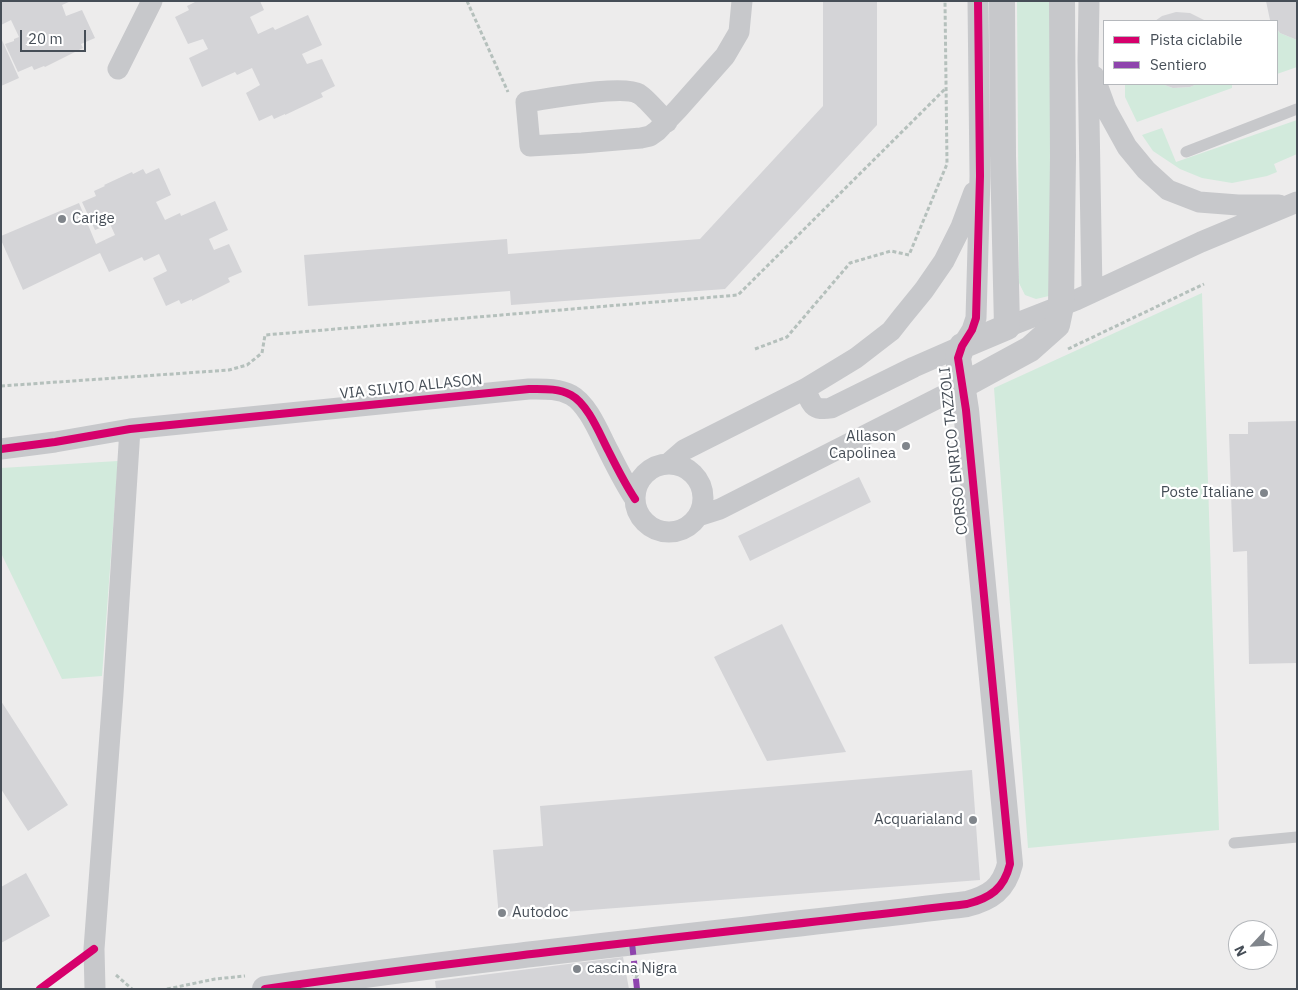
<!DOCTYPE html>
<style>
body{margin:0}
#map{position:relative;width:1298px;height:990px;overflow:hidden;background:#edecec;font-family:"IBM Plex Sans",sans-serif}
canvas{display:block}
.frame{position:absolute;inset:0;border:2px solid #464e57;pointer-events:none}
.legend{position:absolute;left:1103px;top:20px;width:175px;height:65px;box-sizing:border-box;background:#fff;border:1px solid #b5b8bc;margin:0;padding:6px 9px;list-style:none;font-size:15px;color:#464e57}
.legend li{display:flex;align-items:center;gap:10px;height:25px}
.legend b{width:25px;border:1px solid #b5b8bc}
.north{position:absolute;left:1228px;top:920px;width:50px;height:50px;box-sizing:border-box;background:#fff;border:1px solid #b5b8bc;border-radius:50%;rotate:245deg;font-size:14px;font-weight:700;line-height:20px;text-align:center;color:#464e57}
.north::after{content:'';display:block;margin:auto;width:18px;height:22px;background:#80858b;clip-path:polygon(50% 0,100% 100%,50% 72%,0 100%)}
.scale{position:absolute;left:20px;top:30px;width:66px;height:22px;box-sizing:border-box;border:2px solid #464e57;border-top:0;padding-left:6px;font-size:15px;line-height:18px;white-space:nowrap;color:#464e57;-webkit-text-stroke:4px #fff;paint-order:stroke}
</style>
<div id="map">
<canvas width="1298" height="990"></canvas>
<div class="frame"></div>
<ul class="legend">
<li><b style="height:6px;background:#d6006c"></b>Pista ciclabile</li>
<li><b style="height:6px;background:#8e44ad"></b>Sentiero</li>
</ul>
<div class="north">N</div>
<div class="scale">20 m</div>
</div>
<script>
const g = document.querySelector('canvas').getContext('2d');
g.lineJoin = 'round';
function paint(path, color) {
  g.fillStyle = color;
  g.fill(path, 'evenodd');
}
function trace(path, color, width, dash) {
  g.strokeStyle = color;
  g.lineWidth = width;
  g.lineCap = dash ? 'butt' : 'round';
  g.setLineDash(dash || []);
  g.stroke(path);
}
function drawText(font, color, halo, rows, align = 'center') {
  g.font = font + ' "IBM Plex Sans",sans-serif';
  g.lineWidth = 4.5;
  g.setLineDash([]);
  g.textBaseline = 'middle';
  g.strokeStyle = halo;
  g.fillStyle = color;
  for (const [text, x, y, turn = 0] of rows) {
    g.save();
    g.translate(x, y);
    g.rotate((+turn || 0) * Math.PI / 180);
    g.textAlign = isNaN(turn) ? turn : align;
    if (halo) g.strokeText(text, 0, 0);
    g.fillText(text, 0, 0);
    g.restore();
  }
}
const green = new Path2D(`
 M 1017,1 L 1054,1 L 1049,296 L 1036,299 L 1025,295 L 1019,283 Z
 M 1277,29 L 1280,33 L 1297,40 L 1297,67 L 1277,74 Z
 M 1125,84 L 1162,84 L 1173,88 L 1190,87 L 1197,84 L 1232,84 L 1232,88 L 1137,122 L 1125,97 Z
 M 1297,120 L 1297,154 L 1274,164 L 1277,172 L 1267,176 L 1232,183 L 1202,178 L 1180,169 L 1153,151 L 1142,135 L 1162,128 L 1176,162 Z
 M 1202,293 L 1219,830 L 1028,848 L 994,388 Z
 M 118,461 L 102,676 L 62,679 L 1,553 L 1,468 Z`);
const building = new Path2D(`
 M 1,1 L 71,1 L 62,5 L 66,16 L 82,10 L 95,38 L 81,44 L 83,48 L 45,67 L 44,66 L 34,70 L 32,66 L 18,72 L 5,44 L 14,41 L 14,39 L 19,37 L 11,20 L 1,25 Z
 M 197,1 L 260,1 L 264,10 L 250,17 L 258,34 L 273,27 L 275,30 L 308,15 L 322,45 L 302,54 L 307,64 L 322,59 L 335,86 L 321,93 L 323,97 L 285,115 L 285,114 L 274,119 L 272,115 L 259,121 L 246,93 L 260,85 L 252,68 L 237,75 L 235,72 L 202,87 L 189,58 L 208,49 L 203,39 L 188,44 L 175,17 L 189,10 L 187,6 Z
 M 823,1 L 877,1 L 877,125 L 725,289 L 511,305 L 510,291 L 308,306 L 304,255 L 507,239 L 508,254 L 700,239 L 823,106 Z
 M 1266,1 L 1297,1 L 1297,40 L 1280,33 L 1277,29 L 1277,21 L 1271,21 L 1270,20 Z
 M 1176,12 L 1190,13 L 1206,21 L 1155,21 L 1162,16 Z
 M 1,38 L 19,78 L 1,86 Z
 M 1162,84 L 1197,84 L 1190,87 L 1173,88 Z
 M 159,168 L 171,195 L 156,202 L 165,220 L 180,213 L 181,216 L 215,201 L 228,230 L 209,239 L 214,250 L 229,244 L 242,272 L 228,278 L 230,282 L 192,301 L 192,299 L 181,304 L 179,300 L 166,306 L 153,278 L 167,271 L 159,254 L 144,261 L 142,257 L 109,272 L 100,253 L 23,290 L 1,240 L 1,236 L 79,203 L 96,244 L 115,235 L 110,224 L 95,230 L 82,202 L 96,196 L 94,191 L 105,186 L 104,185 L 132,172 L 133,174 L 143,169 L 146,174 Z
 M 1297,421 L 1297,663 L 1249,664 L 1247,551 L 1233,552 L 1229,434 L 1248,434 L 1248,422 Z
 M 859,477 L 871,502 L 750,561 L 738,536 Z
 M 782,624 L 846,752 L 767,761 L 714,657 Z
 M 1,701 L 68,805 L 28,831 L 1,789 Z
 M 972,770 L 980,880 L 499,917 L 493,850 L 543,846 L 540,806 Z
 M 26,873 L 50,916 L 1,943 L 1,887 Z
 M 623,957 L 629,989 L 436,989 L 435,981 Z`);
const path = new Path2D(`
 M 467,1 L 508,92
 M 755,349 L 787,337 L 850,263 L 891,251 L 909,255 L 947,164 L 945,1
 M 1068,349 L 1204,284
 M 1,386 L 229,370 L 247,365 L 262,353 L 265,335 L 738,295 L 946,88
 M 627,967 L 628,970 L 636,977 L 643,966
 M 116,975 L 132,989
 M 167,989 L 215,979 L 245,976`);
const service = new Path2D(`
 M 1186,152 L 1297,109
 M 1234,843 L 1297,837`);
const minor = new Path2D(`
 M 1089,1 L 1088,60 L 1092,292
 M 118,69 L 152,1
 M 1094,76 L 1106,109 L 1127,147 L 1146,170 L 1168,190 L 1199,202 L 1238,205 L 1279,205
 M 667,122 C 660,115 646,98 639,94 C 623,84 548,99 526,102 L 530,146 L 582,143 L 641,138 L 650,136 L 657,131 L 678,109 L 725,56 L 739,32 L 742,1
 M 1007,327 L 1076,300 L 1201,242 L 1297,202
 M 805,389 C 812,404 812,411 831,408 L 914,367 L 962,346 L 972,330 L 976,318 L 980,176 L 978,1
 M 1,449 L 55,442 L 130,429 L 529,389 C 543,389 558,388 571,395 C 588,404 600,435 609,452 C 617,468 625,484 635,499
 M 669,463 L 684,450 L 805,389 L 856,358 L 891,331 L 902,317 L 924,290 L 944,261 L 961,227 L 974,192
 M635 498a34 34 0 1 1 68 0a34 34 0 1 1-68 0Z
 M 698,516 L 720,509 L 962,386
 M 95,989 L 94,949 L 113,694 L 130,429`);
const tertiary = new Path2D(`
 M 962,386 L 1030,349 L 1057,325 L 1061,306 L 1063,157 L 1062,1
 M 265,989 C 498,955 733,932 967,904 C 990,898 1004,889 1010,864 L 966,410 L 958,358 L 962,346 L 1007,327 L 1003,155 L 1002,1`);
const quiet = new Path2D(`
 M 632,943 L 637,989`);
const cycleway = new Path2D(`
 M 1,449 L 55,442 L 130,429 L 529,389 C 543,389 558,388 571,395 C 588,404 600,435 609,452 C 617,468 625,484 635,499
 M 40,989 L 94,949
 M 265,989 C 498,955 733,932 967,904 C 990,898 1004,889 1010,864 L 966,410 L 958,358 L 962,346 L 972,330 L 976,318 L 980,176 L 978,1`);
const markers = [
 [62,219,5,"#80858b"],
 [906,446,5,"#80858b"],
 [1264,493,5,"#80858b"],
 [973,820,5,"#80858b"],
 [502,913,5,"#80858b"],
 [577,969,5,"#80858b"]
];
const poiNames = [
 ["Carige",72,219],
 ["Allason",896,437,"right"],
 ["Capolinea",896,454,"right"],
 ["Poste Italiane",1254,493,"right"],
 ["Acquarialand",963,820,"right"],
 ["Autodoc",512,913],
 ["cascina Nigra",587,969]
];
const streetNames = [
 ["VIA SILVIO ALLASON",411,387,-6],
 ["CORSO ENRICO TAZZOLI",954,451,-96]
];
paint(green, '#d2eadc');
paint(building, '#d4d4d7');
trace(path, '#b5c0bc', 3, [4, 2.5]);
trace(service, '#c7c8cb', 11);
trace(minor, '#c7c8cb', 21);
trace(tertiary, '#c7c8cb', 26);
trace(quiet, '#8e44ad', 6, [12, 6]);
trace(cycleway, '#d6006c', 8);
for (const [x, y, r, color] of markers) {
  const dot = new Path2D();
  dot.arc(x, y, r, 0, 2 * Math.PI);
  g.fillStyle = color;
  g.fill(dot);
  trace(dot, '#fff', 2);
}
drawText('15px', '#464e57', '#fff', poiNames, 'left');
drawText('15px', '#464e57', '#fff', streetNames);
</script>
